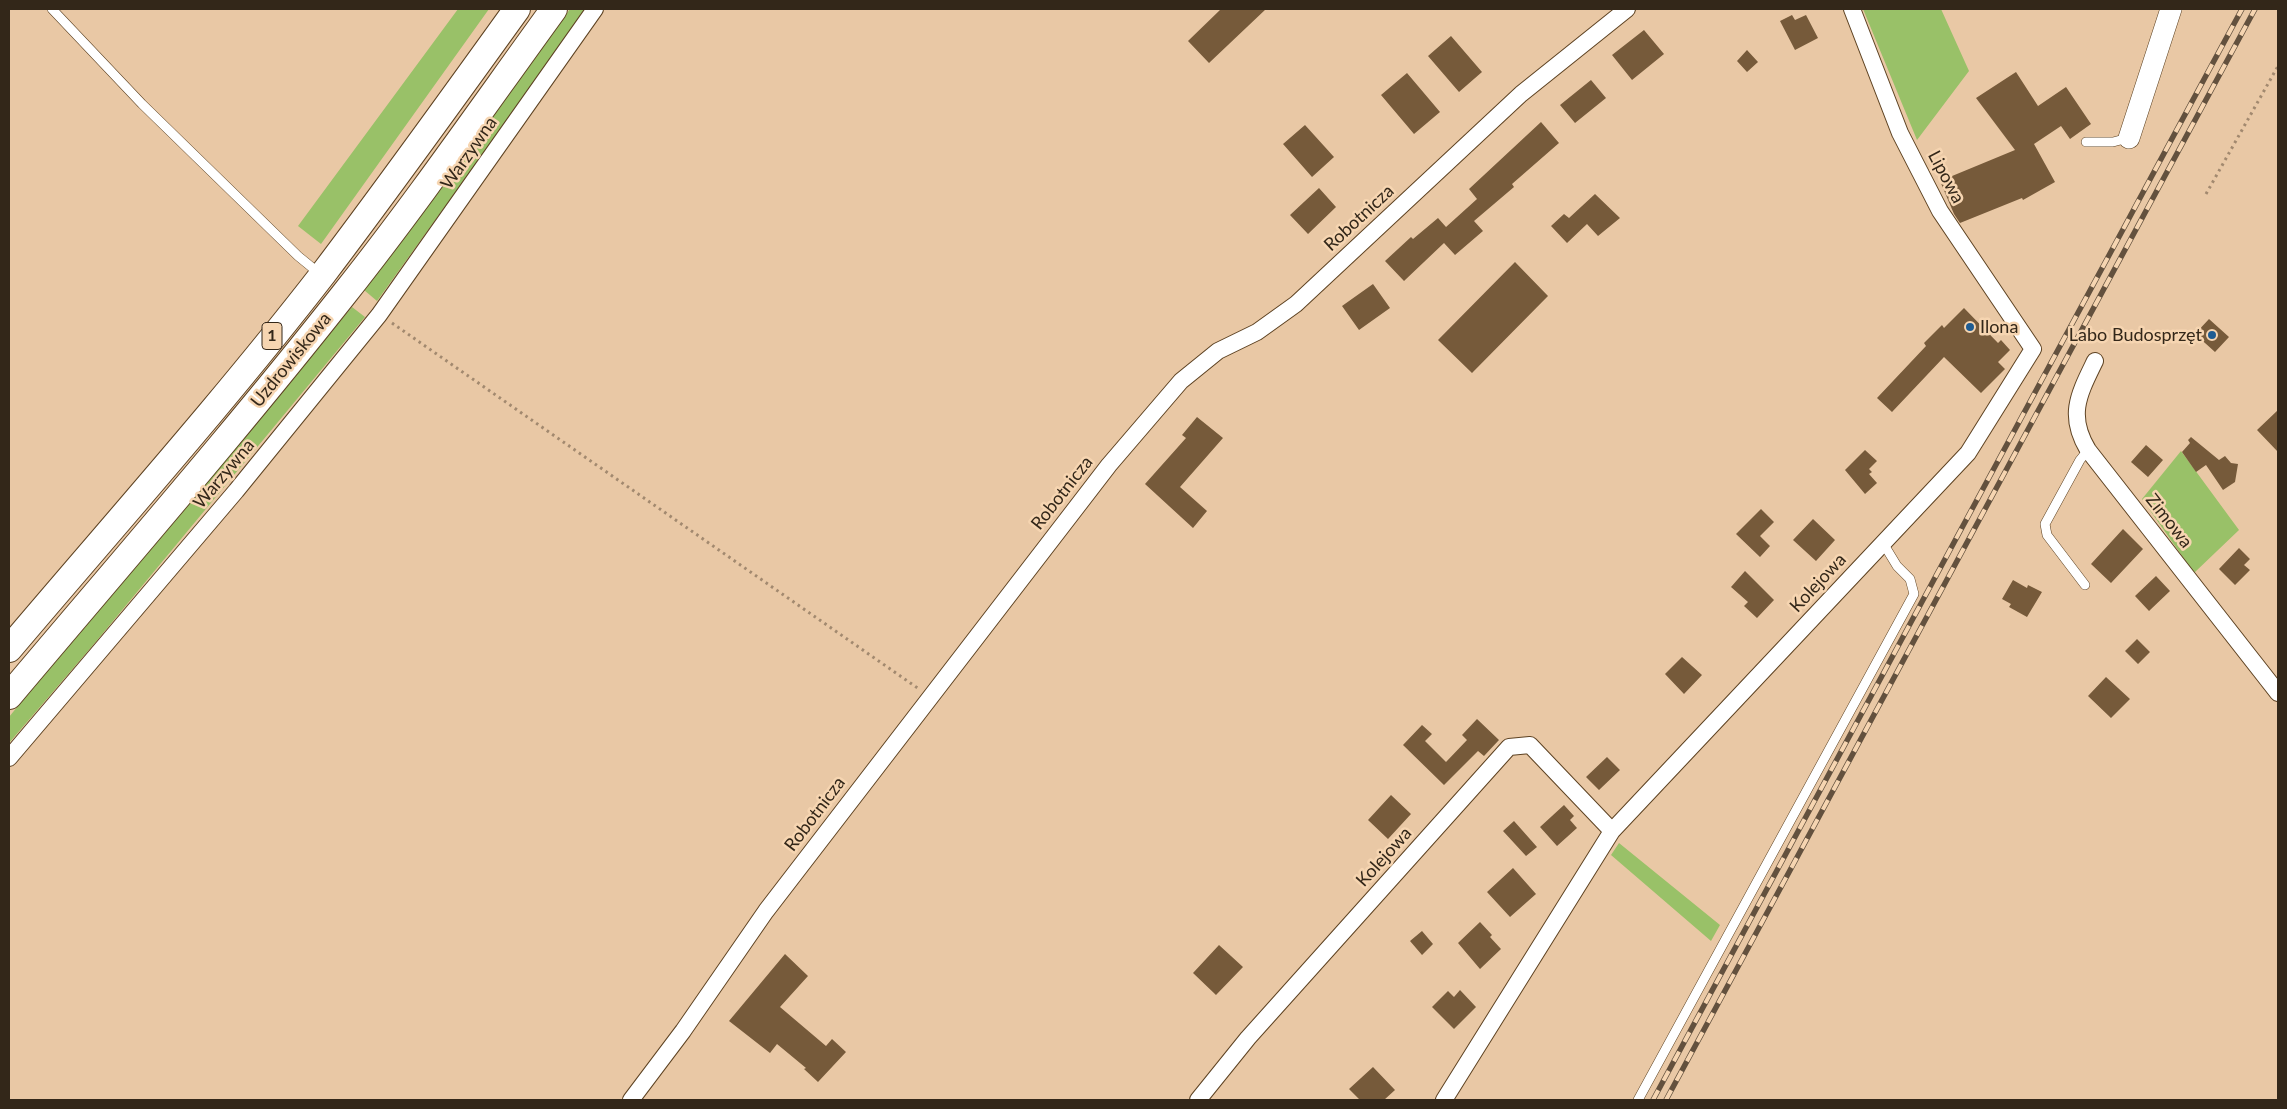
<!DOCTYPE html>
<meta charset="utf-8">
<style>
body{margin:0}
#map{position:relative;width:2287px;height:1109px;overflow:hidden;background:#e9c8a5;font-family:Lato,sans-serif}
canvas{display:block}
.frame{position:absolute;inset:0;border:10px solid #332719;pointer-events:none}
</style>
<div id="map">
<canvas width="2287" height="1109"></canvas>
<div class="frame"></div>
</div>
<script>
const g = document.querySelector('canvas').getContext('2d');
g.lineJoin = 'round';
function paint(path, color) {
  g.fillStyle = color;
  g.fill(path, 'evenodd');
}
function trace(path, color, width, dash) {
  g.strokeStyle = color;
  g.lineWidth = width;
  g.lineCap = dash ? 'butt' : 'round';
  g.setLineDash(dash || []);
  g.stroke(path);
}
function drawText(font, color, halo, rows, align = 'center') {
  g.font = font + ' Lato,sans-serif';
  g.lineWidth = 5;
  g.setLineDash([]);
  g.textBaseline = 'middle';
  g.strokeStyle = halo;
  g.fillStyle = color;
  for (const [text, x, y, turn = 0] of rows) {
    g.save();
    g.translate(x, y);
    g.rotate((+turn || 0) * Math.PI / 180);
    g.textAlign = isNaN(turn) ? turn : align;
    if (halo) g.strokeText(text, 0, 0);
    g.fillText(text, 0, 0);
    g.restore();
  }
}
const green = new Path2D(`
 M 458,9 L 489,9 L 321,244 L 298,226 Z
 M 570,9 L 587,9 L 377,301 L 364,290 L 408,233 Z
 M 1863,9 L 1941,9 L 1969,71 L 1917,140 Z
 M 352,307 L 365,317 L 94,644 L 9,743 L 9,717 L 104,600 Z
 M 2181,451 L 2239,530 L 2194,573 L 2142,499 Z
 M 1619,843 L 1720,925 L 1711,941 L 1611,855 Z`);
const building = new Path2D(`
 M 1221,9 L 1266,9 L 1209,63 L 1188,41 Z
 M 1792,15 L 1795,20 L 1806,15 L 1818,38 L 1795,50 L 1780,21 Z
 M 1644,30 L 1664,54 L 1632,80 L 1612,55 Z
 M 1451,36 L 1482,72 L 1459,92 L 1428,56 Z
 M 1747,50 L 1758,62 L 1747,72 L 1737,61 Z
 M 2016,72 L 2038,106 L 2066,87 L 2091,124 L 2070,139 L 2061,126 L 2034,144 L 2055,182 L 2023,200 L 2022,198 L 1960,223 L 1954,214 L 1940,181 L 2015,150 L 1976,98 Z
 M 1407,73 L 1440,112 L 1414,134 L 1381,95 Z
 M 1591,80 L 1606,98 L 1575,123 L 1560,105 Z
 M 1541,122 L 1559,143 L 1512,184 L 1514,187 L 1474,221 L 1483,231 L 1455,255 L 1444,243 L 1404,281 L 1385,261 L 1411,237 L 1413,239 L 1438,218 L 1446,227 L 1477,199 L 1469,189 Z
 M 1305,125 L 1334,157 L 1312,177 L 1283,144 Z
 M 1319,188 L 1336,207 L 1308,234 L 1290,215 Z
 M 1595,194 L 1620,218 L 1598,236 L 1587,224 L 1567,243 L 1551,226 L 1564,214 L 1569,218 Z
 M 1515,262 L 1548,296 L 1472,373 L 1438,340 Z
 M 1373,284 L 1390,308 L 1359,330 L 1342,306 Z
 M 1964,308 L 1998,343 L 2001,340 L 2010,350 L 1998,362 L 2005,369 L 1981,393 L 1944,357 L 1892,412 L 1877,398 L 1926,346 L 1924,343 L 1942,325 L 1944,328 Z
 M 2209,319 L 2229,337 L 2215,352 L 2195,334 Z
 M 2278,410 L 2278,452 L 2257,430 Z
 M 1197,417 L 1223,438 L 1180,487 L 1207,511 L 1193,528 L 1145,484 L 1186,438 L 1182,435 Z
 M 2191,437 L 2219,460 L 2225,456 L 2231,463 L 2238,464 L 2235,482 L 2223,490 L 2206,465 L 2196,472 L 2182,452 L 2190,443 L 2188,440 Z
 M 2146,445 L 2163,460 L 2148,477 L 2131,462 Z
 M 1865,450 L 1877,461 L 1869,469 L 1872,472 L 1869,474 L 1877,483 L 1865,494 L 1845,470 Z
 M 1761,509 L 1774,522 L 1760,536 L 1770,546 L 1760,557 L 1736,534 Z
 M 1813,519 L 1835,540 L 1816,561 L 1793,540 Z
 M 2123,529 L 2143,549 L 2111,583 L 2091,564 Z
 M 2239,548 L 2250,559 L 2244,565 L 2250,570 L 2235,585 L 2219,569 Z
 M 1745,571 L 1774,600 L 1757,618 L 1744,606 L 1748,602 L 1731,587 Z
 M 2156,576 L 2170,591 L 2149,611 L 2135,596 Z
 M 2013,580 L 2027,588 L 2028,585 L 2042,592 L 2027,617 L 2009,607 L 2011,604 L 2002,599 Z
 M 2137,639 L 2150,652 L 2138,664 L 2125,651 Z
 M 1682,657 L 1702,675 L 1684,694 L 1665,674 Z
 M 2106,677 L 2130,699 L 2111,718 L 2088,696 Z
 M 1477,719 L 1499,740 L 1484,756 L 1478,751 L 1444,785 L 1403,745 L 1422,725 L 1432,734 L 1425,741 L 1446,762 L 1467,740 L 1462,735 Z
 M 1607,757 L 1620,770 L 1599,790 L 1586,777 Z
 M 1391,795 L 1411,814 L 1388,839 L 1368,820 Z
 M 1564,805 L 1574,816 L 1570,820 L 1577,828 L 1557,846 L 1540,827 Z
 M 1514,821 L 1537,847 L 1526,856 L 1503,831 Z
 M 1513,868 L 1536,894 L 1510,917 L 1487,892 Z
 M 1480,922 L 1492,935 L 1490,937 L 1501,949 L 1480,969 L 1458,943 Z
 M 1422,931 L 1433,944 L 1422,955 L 1410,941 Z
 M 1219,945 L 1243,967 L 1216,995 L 1193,973 Z
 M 785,954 L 808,976 L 780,1007 L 826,1046 L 832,1039 L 846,1052 L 818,1082 L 804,1069 L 806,1068 L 777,1044 L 770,1053 L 729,1021 Z
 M 1460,990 L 1476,1007 L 1454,1029 L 1432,1007 L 1448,991 L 1454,997 Z
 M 1373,1067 L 1395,1090 L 1384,1100 L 1360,1100 L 1349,1089 Z`);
const path = new Path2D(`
 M 2206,194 L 2278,66
 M 392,323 L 919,689`);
const service = new Path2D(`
 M 52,9 L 142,104 L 298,256 L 320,274
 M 2086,142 L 2113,142 L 2128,138
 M 2085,585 L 2047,535 L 2045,524 L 2080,460 L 2088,450
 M 1638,1100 L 1914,594 L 1910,579 L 1897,566 L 1883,543`);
const minor = new Path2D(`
 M 2095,361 C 2079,394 2067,415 2088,450 L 2278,693
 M 9,758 L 236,491 L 379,315 L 595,9
 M 631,1100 L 683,1031 L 766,911 L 1109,465 L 1181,381 L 1218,351 L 1257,332 L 1296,304 L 1521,94 L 1627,9
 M 1198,1100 L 1248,1038 L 1509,747 L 1530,745 L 1612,831
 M 1444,1100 L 1612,831 L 1968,453 L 2033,349 L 1940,211 L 1900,133 L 1852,9`);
const tertiary = new Path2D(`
 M 2129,138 L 2171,9`);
const primary = new Path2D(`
 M 9,649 C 114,525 223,403 323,274 C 389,187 453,98 517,9
 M 9,696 C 122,562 237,430 345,293 C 418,201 485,104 554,9`);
const rail = new Path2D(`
 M 1653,1100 L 2242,9
 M 1666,1100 L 2255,9`);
const markers = [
 [1970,327,5,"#1e5c92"],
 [2212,335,5,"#1e5c92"]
];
const shields = [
 [272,336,20]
];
const shieldNames = [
 ["1",272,336]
];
const streetNames = [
 ["Warzywna",469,153,-55],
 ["Lipowa",1946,177,62],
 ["Robotnicza",1359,218,-43],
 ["Uzdrowiskowa",291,360,-51],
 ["Warzywna",224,474,-50],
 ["Robotnicza",1062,493,-52],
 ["Zimowa",2169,521,52],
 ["Kolejowa",1818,583,-47],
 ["Robotnicza",815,814,-53],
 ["Kolejowa",1384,857,-48]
];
const poiNames = [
 ["Ilona",1980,327],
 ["Labo Budosprzęt",2202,335,"right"]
];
paint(green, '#99c168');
paint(building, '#765a3a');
trace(service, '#5d4222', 10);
trace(minor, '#5d4222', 18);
trace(tertiary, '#5d4222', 22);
trace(primary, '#5d4222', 28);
trace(path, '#a2896f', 3, [2.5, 4]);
trace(service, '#fff', 9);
trace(minor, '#fff', 16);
trace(tertiary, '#fff', 21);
trace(primary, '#fff', 26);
trace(rail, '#63513e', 5.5);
trace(rail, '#f6d5b1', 4, [11]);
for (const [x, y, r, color] of markers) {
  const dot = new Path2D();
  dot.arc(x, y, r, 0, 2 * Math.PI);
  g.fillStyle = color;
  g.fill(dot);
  trace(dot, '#f6d5b1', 2);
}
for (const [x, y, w] of shields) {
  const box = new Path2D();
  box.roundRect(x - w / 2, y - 13.5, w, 27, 4);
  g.fillStyle = '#f6d5b1';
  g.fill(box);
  trace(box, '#332719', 1);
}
drawText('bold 16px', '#332719', null, shieldNames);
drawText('18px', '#332719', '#f6d5b1', streetNames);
drawText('18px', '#332719', '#f6d5b1', poiNames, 'left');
</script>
